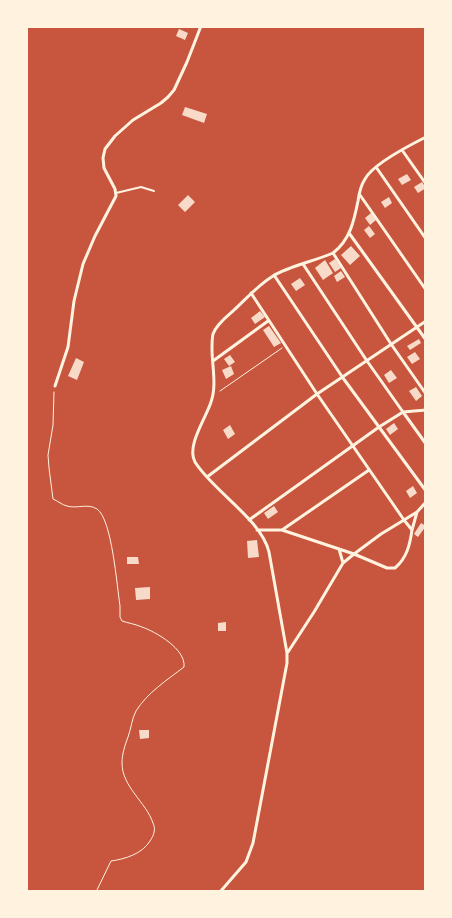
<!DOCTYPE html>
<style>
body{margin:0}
#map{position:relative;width:452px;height:918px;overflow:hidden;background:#c8553d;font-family:"Public Sans",sans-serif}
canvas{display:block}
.frame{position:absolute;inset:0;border:28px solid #fff3e0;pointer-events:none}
</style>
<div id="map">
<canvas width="452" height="918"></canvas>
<div class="frame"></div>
</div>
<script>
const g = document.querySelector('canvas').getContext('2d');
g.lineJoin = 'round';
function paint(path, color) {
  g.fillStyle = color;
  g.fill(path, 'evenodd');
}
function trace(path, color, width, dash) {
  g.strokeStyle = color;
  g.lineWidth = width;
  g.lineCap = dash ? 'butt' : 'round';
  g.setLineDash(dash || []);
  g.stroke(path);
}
const building = new Path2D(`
 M 179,29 L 188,33 L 185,40 L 176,36 Z
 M 185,107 L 207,114 L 204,123 L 182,115 Z
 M 407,174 L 411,180 L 402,185 L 398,179 Z
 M 422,182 L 426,188 L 418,193 L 414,187 Z
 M 188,195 L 195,202 L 185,212 L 178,205 Z
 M 389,197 L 392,203 L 385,208 L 381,202 Z
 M 371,213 L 376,220 L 370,225 L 365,218 Z
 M 369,226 L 375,234 L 370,238 L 364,230 Z
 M 351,246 L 360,256 L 350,265 L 341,255 Z
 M 335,259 L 341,268 L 335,272 L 329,263 Z
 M 325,260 L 333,273 L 323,280 L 315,268 Z
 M 341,271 L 345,277 L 337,282 L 334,276 Z
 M 300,278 L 305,285 L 296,291 L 291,284 Z
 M 260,311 L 265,317 L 255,324 L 251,318 Z
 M 269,326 L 281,343 L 274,347 L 263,330 Z
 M 419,339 L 421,343 L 410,350 L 407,346 Z
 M 415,352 L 420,359 L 412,364 L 407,357 Z
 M 230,355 L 235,362 L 229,366 L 224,359 Z
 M 76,358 L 84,362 L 77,380 L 68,376 Z
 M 231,366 L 234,374 L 226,379 L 222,370 Z
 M 391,370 L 397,378 L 389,383 L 384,375 Z
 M 416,387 L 422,396 L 416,401 L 409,391 Z
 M 394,423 L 398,429 L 390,435 L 386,429 Z
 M 230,425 L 235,434 L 228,439 L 223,430 Z
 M 413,486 L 417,493 L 410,498 L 406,491 Z
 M 274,506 L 278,512 L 268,519 L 264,513 Z
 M 421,523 L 426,526 L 418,537 L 414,534 Z
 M 257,540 L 259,557 L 248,558 L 247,541 Z
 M 127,557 L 138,557 L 139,564 L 127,564 Z
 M 150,587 L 150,599 L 136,600 L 135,588 Z
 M 226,622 L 226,631 L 218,631 L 218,623 Z
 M 139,730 L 149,730 L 149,738 L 140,739 Z`);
const path = new Path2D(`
 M 220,391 L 282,348
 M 54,392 L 53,425 L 48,455 L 49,468 L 53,499 C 58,501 62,505 67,506 C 77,509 88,503 97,509 C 112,519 117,587 120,606 L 120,617 L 122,621 C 128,623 135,624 142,627 C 156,632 186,649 184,667 C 167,680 147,693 136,711 C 132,718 131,729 128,737 C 125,745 122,754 122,763 C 122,787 146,802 153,823 C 156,829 154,835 150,841 C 142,854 125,859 111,861 L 96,892`);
const service = new Path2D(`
 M 116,193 L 141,187 L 154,191`);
const minor = new Path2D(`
 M 402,150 L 426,184
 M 376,167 L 426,239
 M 360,195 L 426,290
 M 349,233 L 426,340
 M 333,253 L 391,344 L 426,394
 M 303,264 L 367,361 L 403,412 L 426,410
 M 274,275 L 343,378 L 379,427 L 403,412 L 426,444
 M 251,293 L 317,394 L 404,520 L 417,512 L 412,530 L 404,520 L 381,534 L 354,554 L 339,549 L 343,563
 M 213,361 L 268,321
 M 55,386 L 68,347 L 74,301 L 83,264 L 95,236 L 116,196 L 115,189 L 104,168 L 103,158 L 105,149 L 115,136 L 133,120 L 161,103 L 168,97 L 174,90 L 187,62 L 201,26
 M 207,477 L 317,394 L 426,321
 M 417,512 L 426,502
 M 249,520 L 379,427 L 426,491
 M 257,530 L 282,530 L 339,549
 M 282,530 L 369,470
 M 288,652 L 314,612 L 343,563 L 354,554 L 387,568 L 395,568 C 407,558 410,544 412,530
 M 220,892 L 246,862 L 253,843 L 287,663 L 287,653 L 269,552 C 261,519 213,491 195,462 C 186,446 206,418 211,402 C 217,385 212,366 212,349 C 212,344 212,338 213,334 C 216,325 226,317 233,311 C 246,299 258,285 273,276 C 289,266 315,261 333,253 C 350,240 354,221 358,201 C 359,194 361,185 365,179 C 373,164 410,145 426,137`);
paint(building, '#f7dbc8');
trace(path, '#fff3e0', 1);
trace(service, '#fff3e0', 2);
trace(minor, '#fff3e0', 3);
</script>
